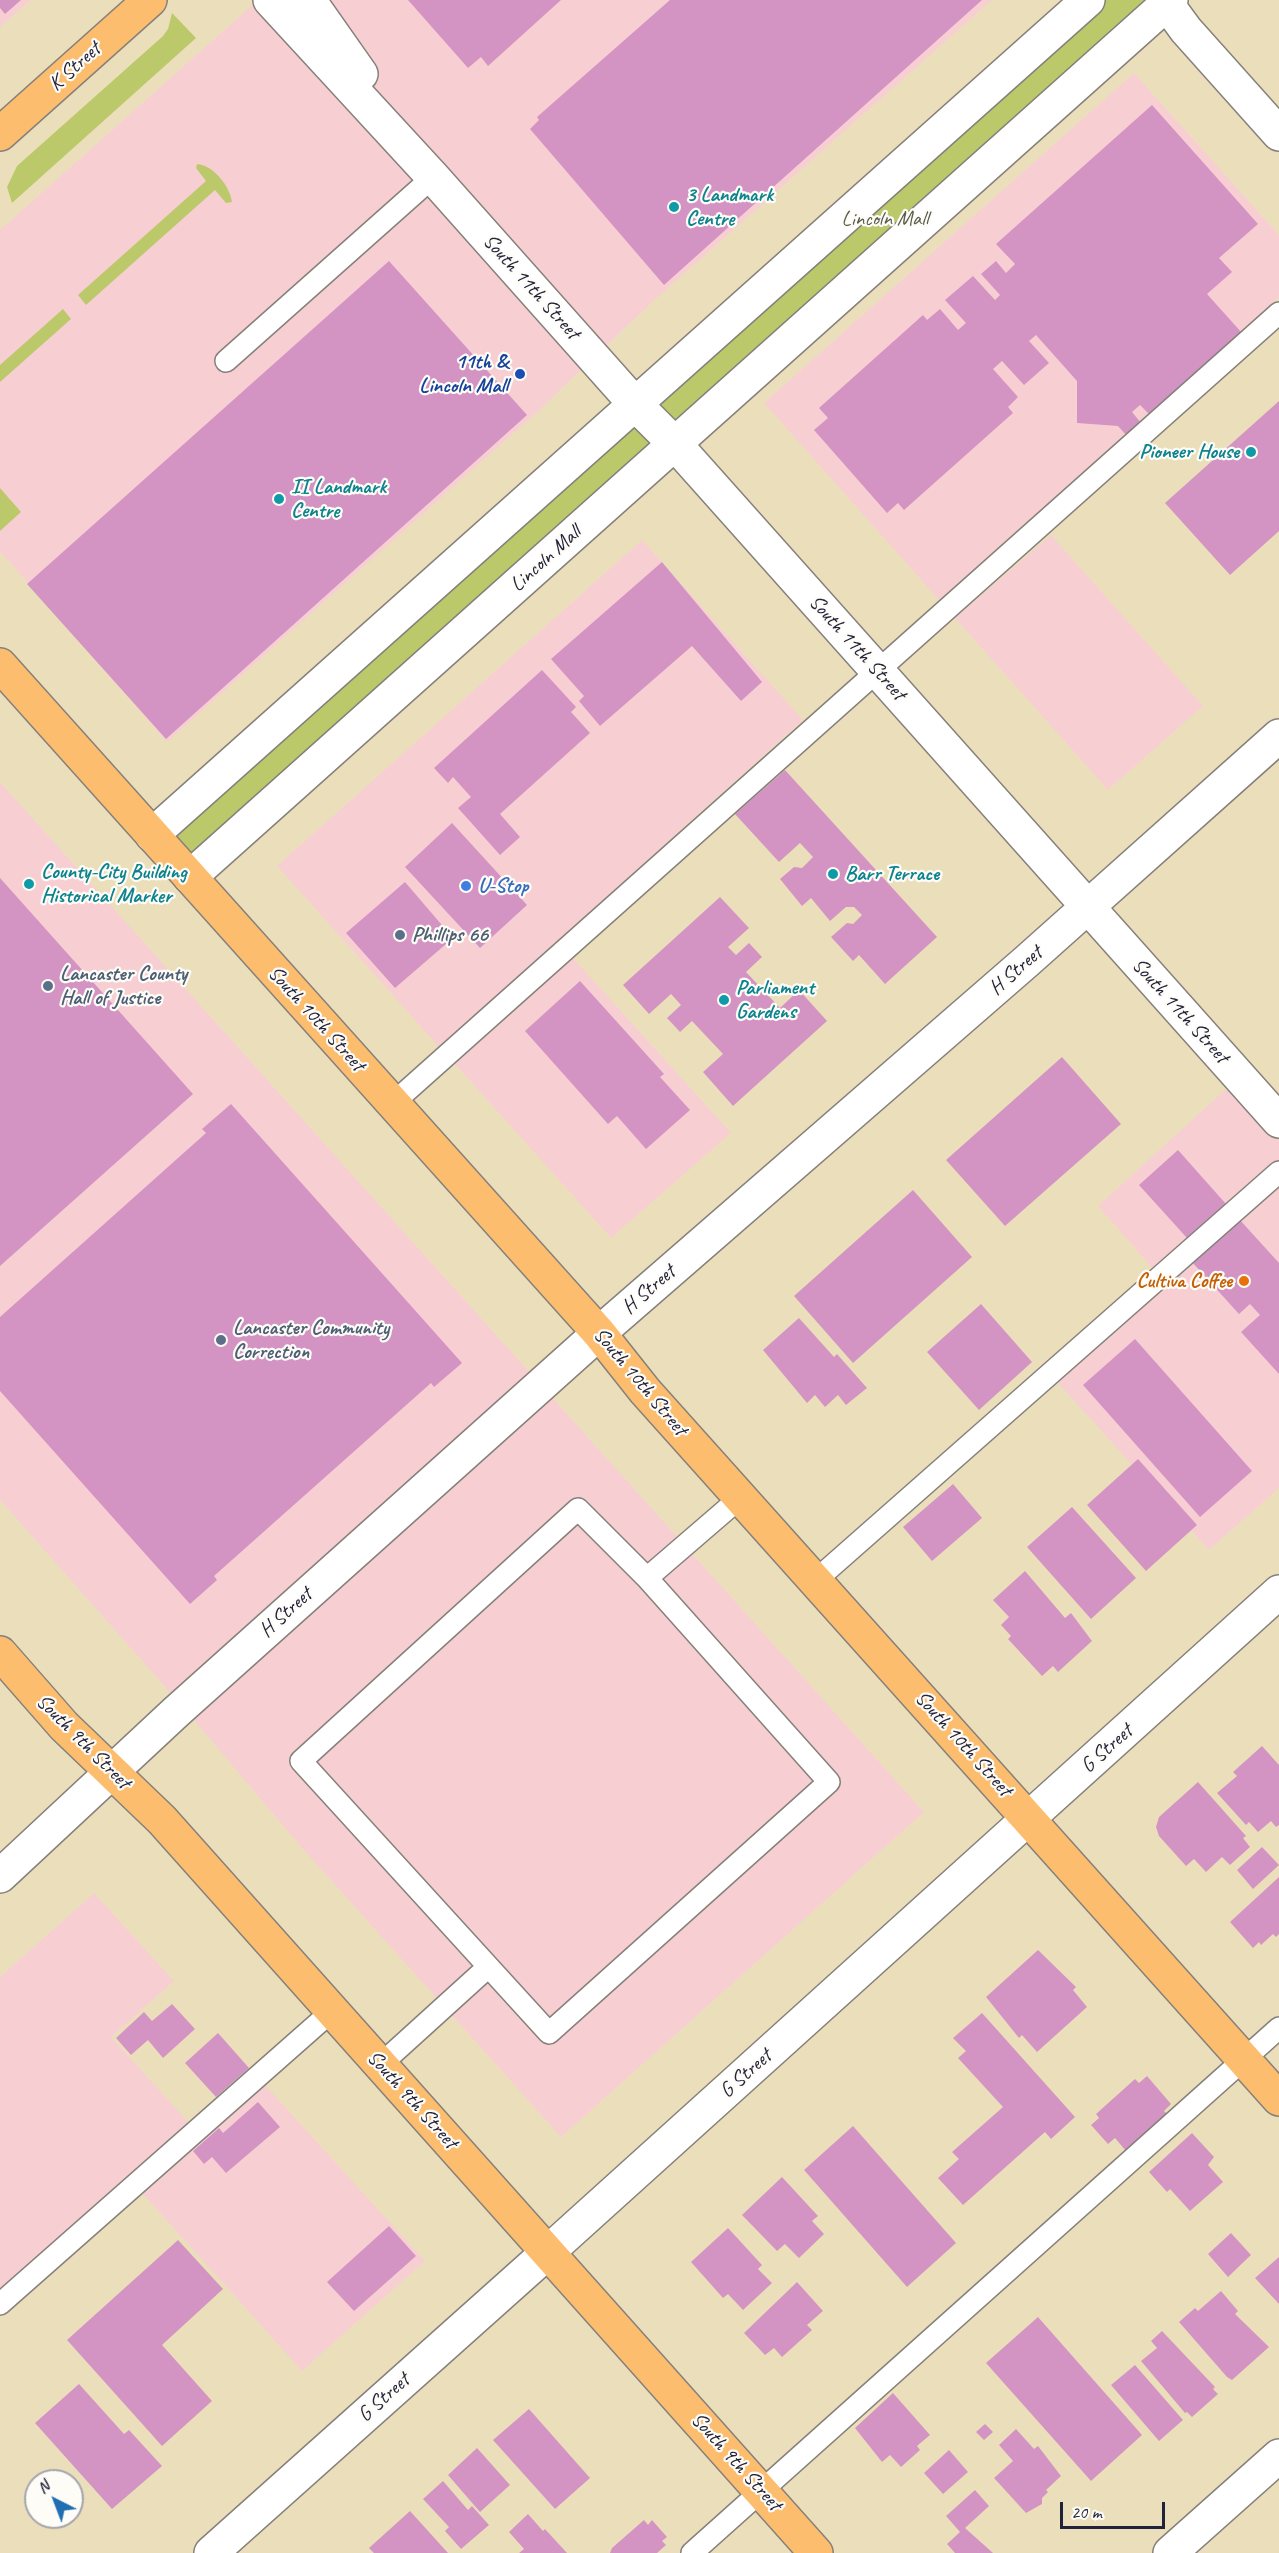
<!DOCTYPE html>
<style>
body{margin:0}
#map{position:relative;width:1279px;height:2553px;overflow:hidden;background:#ebdfbb;font-family:Caveat,sans-serif}
canvas{display:block}
.north{position:absolute;left:24px;top:2469px;width:60px;height:60px;box-sizing:border-box;background:#fdfcf7;border:2px solid #a5a5ac;border-radius:50%;rotate:318deg;font-size:16px;font-weight:700;line-height:24px;text-align:center;color:#22223b}
.north::after{content:'';display:block;margin:auto;width:21px;height:27px;background:#1f6fb2;clip-path:polygon(50% 0,100% 100%,50% 72%,0 100%)}
.scale{position:absolute;left:1060px;top:2502px;width:105px;height:27px;box-sizing:border-box;border:3px solid #22223b;border-top:0;padding-left:8px;font-size:18px;line-height:21px;white-space:nowrap;color:#22223b;-webkit-text-stroke:4px #fdfcf7;paint-order:stroke}
</style>
<div id="map">
<canvas width="1279" height="2553"></canvas>
<div class="north">N</div>
<div class="scale">20 m</div>
</div>
<script>
const g = document.querySelector('canvas').getContext('2d');
g.lineJoin = 'round';
function paint(path, color) {
  g.fillStyle = color;
  g.fill(path, 'evenodd');
}
function trace(path, color, width, dash) {
  g.strokeStyle = color;
  g.lineWidth = width;
  g.lineCap = dash ? 'butt' : 'round';
  g.setLineDash(dash || []);
  g.stroke(path);
}
function drawText(font, color, halo, rows, align = 'center') {
  g.font = font + ' Caveat,sans-serif';
  g.lineWidth = 4.5;
  g.setLineDash([]);
  g.textBaseline = 'middle';
  g.strokeStyle = halo;
  g.fillStyle = color;
  for (const [text, x, y, turn = 0] of rows) {
    g.save();
    g.translate(x, y);
    g.rotate((+turn || 0) * Math.PI / 180);
    g.textAlign = isNaN(turn) ? turn : align;
    if (halo) g.strokeText(text, 0, 0);
    g.fillText(text, 0, 0);
    g.restore();
  }
}
const built = new Path2D(`
 M 0,0 L 31,0 L 0,27 Z
 M 258,0 L 992,0 L 650,304 L 535,414 L 167,742 L 0,551 L 0,230 Z
 M 1134,73 L 1279,235 L 1279,297 L 939,600 L 764,403 Z
 M 1051,535 L 1203,706 L 1108,790 L 955,618 Z
 M 642,540 L 803,720 L 439,1047 L 277,866 Z
 M 0,782 L 924,1812 L 561,2137 L 302,1848 L 182,1706 L 0,1500 Z
 M 573,958 L 731,1133 L 611,1238 L 455,1064 Z
 M 1239,1077 L 1279,1121 L 1279,1488 L 1209,1550 L 1050,1374 L 1160,1277 L 1098,1206 Z
 M 94,1893 L 174,1981 L 111,2037 L 190,2124 L 0,2292 L 0,1977 Z
 M 265,2085 L 425,2261 L 302,2371 L 143,2194 Z`);
const green = new Path2D(`
 M 1088,0 L 1171,0 L 190,877 L 152,835 Z
 M 172,13 L 196,38 L 12,203 L 7,187 L 17,166 L 163,36 L 168,29 Z
 M 197,164 C 213,165 230,186 232,202 L 226,203 L 215,190 L 86,305 L 78,295 L 206,181 L 196,168 Z
 M 63,309 L 71,319 L 0,382 L 0,365 Z
 M 0,488 L 21,512 L 0,531 Z`);
const building = new Path2D(`
 M 0,0 L 21,0 L 5,14 L 0,8 Z
 M 408,0 L 561,0 L 488,66 L 481,57 L 468,68 Z
 M 670,0 L 982,0 L 664,285 L 530,129 L 539,120 L 537,117 Z
 M 1152,105 L 1258,224 L 1219,258 L 1232,272 L 1207,294 L 1242,333 L 1150,415 L 1140,405 L 1132,412 L 1141,423 L 1127,436 L 1118,426 L 1077,423 L 1077,381 L 1036,335 L 1029,341 L 1049,363 L 1024,385 L 1002,361 L 993,369 L 1018,397 L 1008,407 L 1013,413 L 904,510 L 898,503 L 887,513 L 814,430 L 828,418 L 819,408 L 923,315 L 927,320 L 940,309 L 958,330 L 966,323 L 945,300 L 973,276 L 995,300 L 1000,295 L 981,274 L 996,261 L 1006,273 L 1015,264 L 996,244 Z
 M 389,261 L 527,415 L 166,739 L 27,584 Z
 M 1279,401 L 1279,531 L 1230,575 L 1165,503 Z
 M 662,562 L 762,682 L 741,701 L 692,646 L 600,726 L 579,701 L 584,696 L 551,659 Z
 M 542,670 L 576,707 L 571,712 L 590,733 L 500,814 L 520,837 L 500,855 L 458,808 L 471,797 L 453,777 L 448,783 L 434,768 Z
 M 785,770 L 937,937 L 885,984 L 859,955 L 853,961 L 831,937 L 847,923 L 853,924 L 862,915 L 854,907 L 846,907 L 830,921 L 811,898 L 802,906 L 780,879 L 794,867 L 802,868 L 813,857 L 800,843 L 779,862 L 735,814 Z
 M 452,823 L 527,905 L 480,948 L 405,867 Z
 M 0,878 L 193,1094 L 0,1266 Z
 M 405,882 L 453,938 L 395,988 L 346,933 Z
 M 720,897 L 749,928 L 728,947 L 736,955 L 749,943 L 762,957 L 746,972 L 780,1008 L 799,990 L 827,1021 L 733,1106 L 703,1072 L 723,1054 L 692,1021 L 680,1032 L 667,1018 L 681,1005 L 671,994 L 649,1014 L 623,985 Z
 M 580,981 L 664,1074 L 660,1077 L 690,1110 L 646,1149 L 617,1116 L 608,1124 L 525,1031 Z
 M 1062,1057 L 1121,1124 L 1005,1226 L 946,1160 Z
 M 231,1104 L 462,1363 L 434,1387 L 431,1383 L 214,1576 L 217,1580 L 190,1604 L 0,1391 L 0,1317 L 206,1133 L 202,1129 Z
 M 1178,1150 L 1226,1204 L 1187,1238 L 1139,1185 Z
 M 913,1190 L 972,1257 L 853,1363 L 794,1296 Z
 M 1239,1219 L 1279,1263 L 1279,1374 L 1241,1332 L 1260,1315 L 1250,1304 L 1239,1314 L 1192,1262 Z
 M 981,1304 L 1032,1362 L 979,1410 L 927,1352 Z
 M 799,1318 L 834,1357 L 837,1354 L 867,1388 L 846,1405 L 838,1395 L 825,1407 L 815,1395 L 807,1403 L 763,1350 Z
 M 1135,1339 L 1252,1471 L 1200,1517 L 1083,1385 Z
 M 1138,1459 L 1197,1525 L 1146,1571 L 1087,1505 Z
 M 953,1484 L 982,1518 L 932,1561 L 903,1527 Z
 M 1072,1507 L 1136,1578 L 1091,1619 L 1027,1547 Z
 M 1025,1571 L 1065,1618 L 1071,1613 L 1092,1641 L 1058,1672 L 1053,1666 L 1042,1676 L 1008,1639 L 1011,1636 L 1001,1625 L 1009,1617 L 993,1600 Z
 M 1262,1746 L 1279,1765 L 1279,1825 L 1276,1827 L 1271,1821 L 1258,1832 L 1249,1822 L 1246,1825 L 1217,1793 L 1237,1776 L 1233,1772 Z
 M 1198,1782 L 1246,1836 L 1243,1838 L 1250,1847 L 1230,1865 L 1222,1857 L 1206,1872 L 1194,1859 L 1186,1866 L 1159,1836 L 1156,1827 L 1159,1817 Z
 M 1262,1847 L 1279,1865 L 1253,1889 L 1237,1870 Z
 M 1279,1877 L 1279,1934 L 1276,1937 L 1273,1934 L 1261,1945 L 1259,1942 L 1253,1948 L 1230,1922 Z
 M 1038,1950 L 1076,1987 L 1073,1990 L 1087,2007 L 1037,2052 L 1022,2035 L 1019,2038 L 986,1997 Z
 M 172,2004 L 195,2029 L 163,2058 L 148,2040 L 131,2055 L 116,2038 L 144,2012 L 152,2021 Z
 M 982,2013 L 1075,2117 L 1051,2139 L 1045,2132 L 963,2205 L 938,2178 L 959,2159 L 952,2152 L 1003,2107 L 958,2058 L 966,2051 L 953,2038 Z
 M 218,2033 L 249,2068 L 216,2097 L 185,2063 Z
 M 1147,2076 L 1171,2104 L 1164,2111 L 1168,2115 L 1126,2151 L 1115,2138 L 1108,2144 L 1091,2125 L 1099,2118 L 1096,2114 L 1135,2079 L 1139,2083 Z
 M 258,2102 L 280,2127 L 226,2173 L 212,2157 L 204,2164 L 193,2151 L 219,2128 L 223,2133 Z
 M 853,2126 L 956,2243 L 907,2287 L 804,2170 Z
 M 1192,2133 L 1214,2157 L 1208,2165 L 1223,2182 L 1190,2211 L 1170,2189 L 1167,2192 L 1149,2172 Z
 M 782,2177 L 818,2216 L 812,2221 L 824,2234 L 799,2258 L 785,2244 L 777,2251 L 742,2215 Z
 M 389,2226 L 416,2256 L 354,2311 L 327,2282 Z
 M 728,2228 L 762,2265 L 758,2269 L 772,2283 L 743,2310 L 728,2294 L 723,2298 L 691,2262 Z
 M 1231,2233 L 1251,2255 L 1228,2277 L 1208,2254 Z
 M 178,2240 L 223,2289 L 162,2345 L 212,2401 L 162,2446 L 67,2340 Z
 M 1279,2257 L 1279,2304 L 1255,2278 Z
 M 797,2282 L 823,2311 L 807,2325 L 812,2330 L 782,2357 L 774,2348 L 765,2355 L 744,2333 Z
 M 1221,2291 L 1238,2311 L 1235,2314 L 1269,2347 L 1232,2380 L 1227,2377 L 1179,2322 L 1195,2308 L 1198,2311 Z
 M 1038,2317 L 1142,2435 L 1091,2481 L 986,2363 Z
 M 1162,2331 L 1215,2387 L 1213,2389 L 1218,2394 L 1192,2417 L 1187,2412 L 1185,2413 L 1141,2361 L 1157,2348 L 1151,2341 Z
 M 1135,2365 L 1183,2420 L 1159,2441 L 1111,2385 Z
 M 79,2384 L 124,2434 L 129,2430 L 162,2466 L 112,2509 L 35,2423 Z
 M 893,2393 L 930,2435 L 917,2446 L 920,2450 L 901,2467 L 890,2455 L 882,2462 L 855,2428 Z
 M 529,2409 L 590,2478 L 555,2509 L 493,2440 Z
 M 985,2424 L 993,2432 L 984,2440 L 976,2432 Z
 M 1016,2429 L 1034,2449 L 1038,2446 L 1061,2476 L 1046,2490 L 1048,2492 L 1042,2498 L 1042,2504 L 1026,2513 L 994,2478 L 1013,2461 L 999,2445 Z
 M 477,2448 L 510,2485 L 480,2512 L 448,2475 Z
 M 949,2450 L 968,2472 L 943,2494 L 924,2473 Z
 M 443,2481 L 468,2510 L 472,2506 L 489,2525 L 461,2549 L 445,2531 L 449,2527 L 423,2499 Z
 M 975,2490 L 989,2506 L 965,2528 L 993,2553 L 955,2553 L 947,2544 L 960,2532 L 946,2516 Z
 M 410,2511 L 448,2553 L 374,2553 L 369,2548 Z
 M 528,2514 L 543,2531 L 545,2529 L 567,2553 L 519,2553 L 524,2549 L 509,2532 Z
 M 644,2520 L 648,2525 L 652,2520 L 667,2537 L 662,2541 L 666,2545 L 657,2553 L 610,2553 L 612,2548 Z`);
const service = new Path2D(`
 M 226,361 L 433,177
 M 392,1104 L 1279,313
 M 647,1578 L 578,1509 L 301,1761 L 549,2033 L 829,1782 L 647,1578 L 741,1497
 M 816,1580 L 1279,1172
 M 380,2065 L 487,1968
 M 0,2304 L 332,2011
 M 692,2553 L 1279,2028`);
const minor = new Path2D(`
 M 270,0 L 433,177 L 635,404 L 675,444 L 1279,1121
 M 309,0 L 361,74
 M 1164,0 L 1186,30 L 1279,134
 M 152,835 L 1088,0
 M 190,877 L 1171,0
 M 0,1876 L 176,1712 L 599,1333 L 1027,961 L 1279,736
 M 211,2553 L 548,2252
 M 1170,2553 L 1279,2456`);
const tertiary = new Path2D(`
 M 548,2252 L 1279,1592`);
const primary = new Path2D(`
 M 0,134 L 150,0
 M 0,665 L 599,1333 L 645,1391 L 1279,2099
 M 0,1653 L 64,1726 L 162,1820 L 816,2553`);
const markers = [
 [674,207,6,"#0f9aa8"],
 [520,374,6,"#1a4fb4"],
 [1251,452,6,"#0f9aa8"],
 [279,499,6,"#0f9aa8"],
 [833,874,6,"#0f9aa8"],
 [29,884,6,"#0f9aa8"],
 [466,886,6,"#3f7fe0"],
 [400,935,6,"#5c6f8a"],
 [48,986,6,"#5c6f8a"],
 [724,1000,6,"#0f9aa8"],
 [1244,1281,6,"#e8710a"],
 [221,1340,6,"#5c6f8a"]
];
const streetNames = [
 ["K Street",75,67,-42],
 ["South 11th Street",531,287,48],
 ["Lincoln Mall",546,559,-42],
 ["South 11th Street",857,648,48],
 ["H Street",1016,971,-41],
 ["South 11th Street",1180,1011,48],
 ["South 10th Street",316,1019,48],
 ["H Street",649,1290,-41],
 ["South 10th Street",640,1382,50],
 ["H Street",286,1613,-42],
 ["South 9th Street",83,1742,45],
 ["South 10th Street",963,1744,48],
 ["G Street",1107,1749,-42],
 ["G Street",746,2074,-42],
 ["South 9th Street",412,2100,48],
 ["G Street",384,2398,-42],
 ["South 9th Street",736,2462,48]
];
const cultureNames = [
 ["3 Landmark",686,195],
 ["Centre",686,219],
 ["Pioneer House",1239,452,"right"],
 ["II Landmark",291,487],
 ["Centre",291,511],
 ["County-City Building",41,872],
 ["Historical Marker",41,896],
 ["Barr Terrace",845,874],
 ["Parliament",736,988],
 ["Gardens",736,1012]
];
const parkNames = [
 ["Lincoln Mall",885,219]
];
const transitNames = [
 ["11th &",508,362],
 ["Lincoln Mall",508,386]
];
const shopNames = [
 ["U-Stop",478,886]
];
const serviceNames = [
 ["Phillips 66",412,935],
 ["Lancaster County",60,974],
 ["Hall of Justice",60,998],
 ["Lancaster Community",233,1328],
 ["Correction",233,1352]
];
const foodNames = [
 ["Cultiva Coffee",1232,1281]
];
paint(built, '#f7cfd3');
paint(green, '#bcc96b');
paint(building, '#d494c3');
trace(service, '#86807b', 24);
trace(minor, '#86807b', 36);
trace(tertiary, '#86807b', 36);
trace(primary, '#86807b', 36);
trace(service, '#fff', 21);
trace(minor, '#fff', 33);
trace(tertiary, '#fff', 33);
trace(primary, '#fcbd6f', 33);
for (const [x, y, r, color] of markers) {
  const dot = new Path2D();
  dot.arc(x, y, r, 0, 2 * Math.PI);
  g.fillStyle = color;
  g.fill(dot);
  trace(dot, '#fdfcf7', 2);
}
drawText('21px', '#22223b', '#fdfcf7', streetNames);
drawText('bold 21px', '#0d838f', '#fdfcf7', cultureNames, 'left');
drawText('21px', '#585c4c', '#fdfcf7', parkNames);
drawText('bold 21px', '#164399', '#fdfcf7', transitNames, 'right');
drawText('bold 21px', '#366cbe', '#fdfcf7', shopNames, 'left');
drawText('bold 21px', '#4e5e75', '#fdfcf7', serviceNames, 'left');
drawText('bold 21px', '#c56008', '#fdfcf7', foodNames, 'right');
</script>
